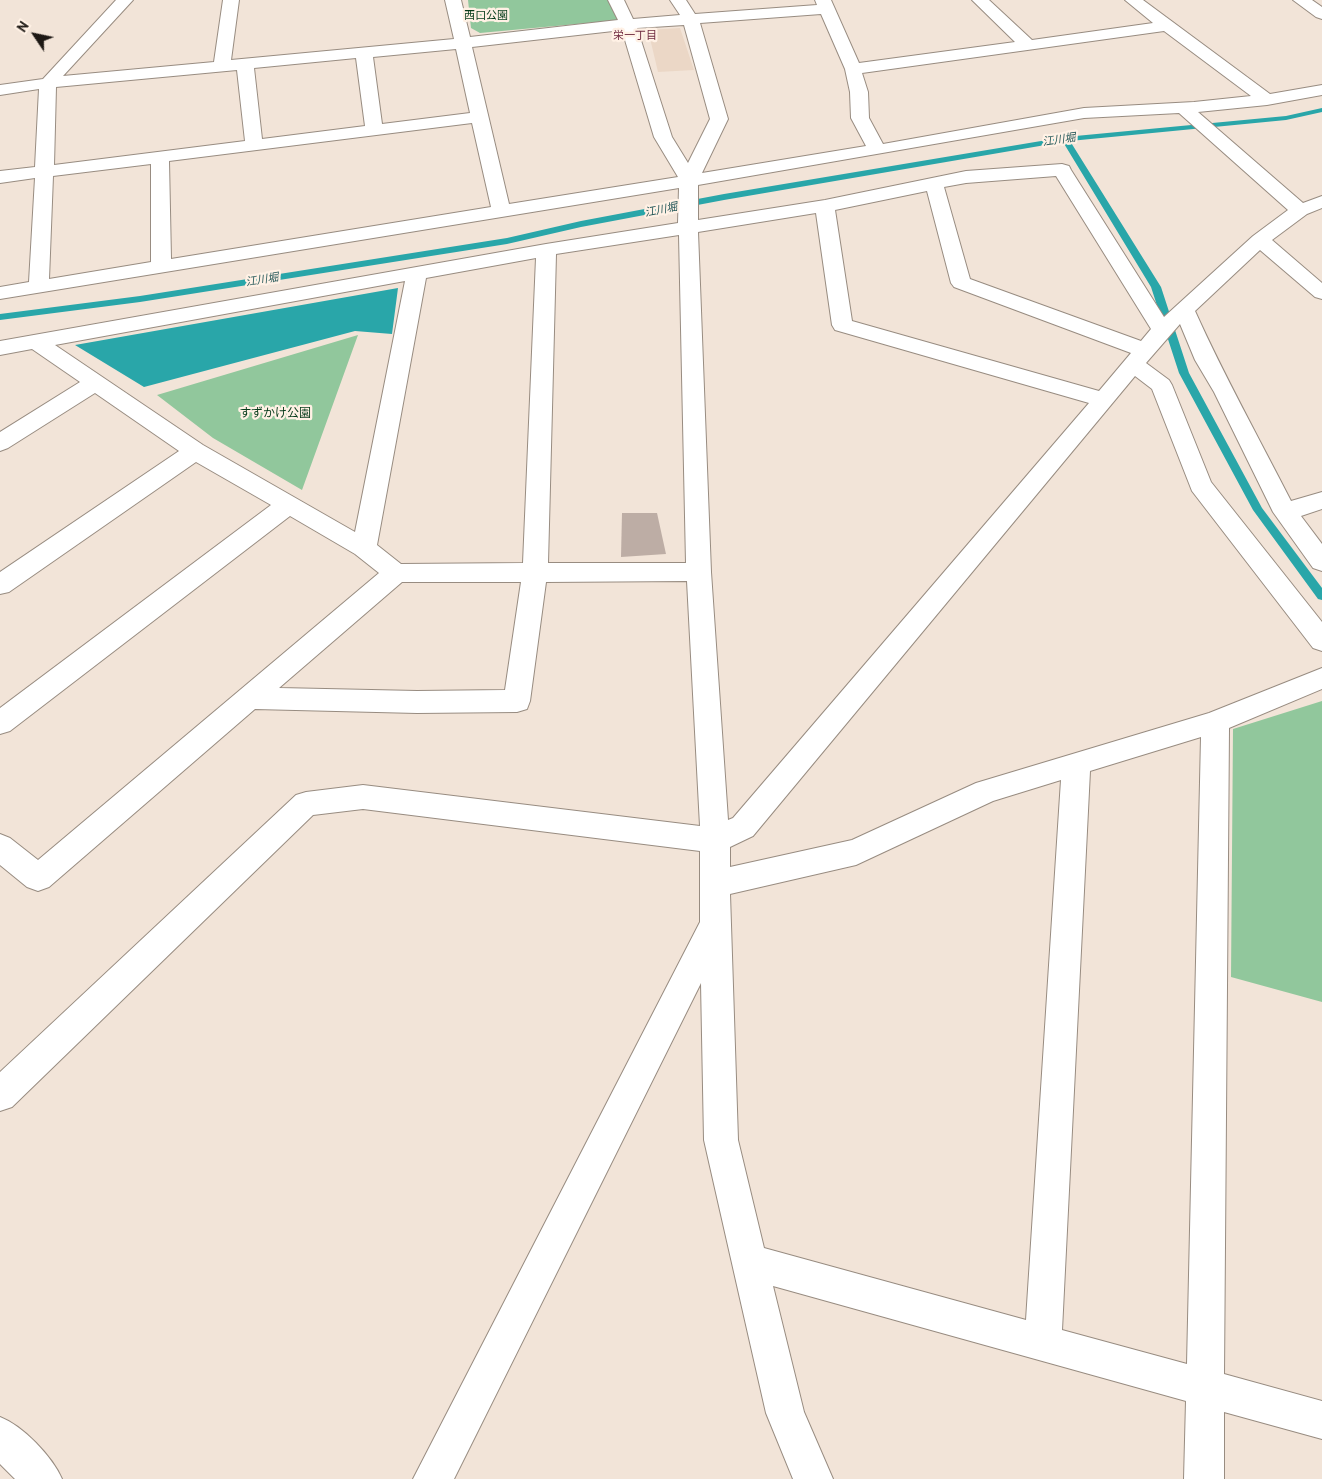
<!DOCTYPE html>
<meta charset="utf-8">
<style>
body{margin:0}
#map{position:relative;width:1322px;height:1479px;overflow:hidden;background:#f2e4d8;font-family:"PT Sans",sans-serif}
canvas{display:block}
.north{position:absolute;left:10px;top:10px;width:50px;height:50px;-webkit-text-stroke:4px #fff1e5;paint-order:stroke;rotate:304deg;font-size:14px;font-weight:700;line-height:20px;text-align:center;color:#1d1814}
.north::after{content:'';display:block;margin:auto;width:18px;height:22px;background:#1d1814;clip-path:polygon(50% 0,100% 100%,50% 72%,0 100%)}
</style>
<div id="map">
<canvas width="1322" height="1479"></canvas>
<div class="north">N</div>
</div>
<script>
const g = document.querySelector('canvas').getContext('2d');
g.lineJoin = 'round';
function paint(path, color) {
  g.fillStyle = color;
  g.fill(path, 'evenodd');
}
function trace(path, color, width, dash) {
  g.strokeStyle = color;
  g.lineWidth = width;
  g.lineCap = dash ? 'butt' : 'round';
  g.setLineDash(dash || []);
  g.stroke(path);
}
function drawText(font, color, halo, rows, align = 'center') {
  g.font = font + ' "PT Sans","Noto Sans JP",sans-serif';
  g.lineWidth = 4.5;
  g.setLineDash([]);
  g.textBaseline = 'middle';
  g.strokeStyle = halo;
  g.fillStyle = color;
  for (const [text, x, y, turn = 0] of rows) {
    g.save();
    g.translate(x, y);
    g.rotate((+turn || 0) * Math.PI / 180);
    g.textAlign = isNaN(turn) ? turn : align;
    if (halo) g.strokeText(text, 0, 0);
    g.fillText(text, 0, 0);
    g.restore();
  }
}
const built = new Path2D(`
 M 680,28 L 694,70 L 658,72 L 648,30 Z`);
const green = new Path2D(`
 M 468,0 L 608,0 L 620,20 L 480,33 L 471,28 Z
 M 358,335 L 302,490 L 213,438 L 157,395 Z
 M 1322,701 L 1322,1002 L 1231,977 L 1233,729 Z`);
const water = new Path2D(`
 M 398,288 L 392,334 L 355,331 L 144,387 L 75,345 Z`);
const stream = new Path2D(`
 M 1322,108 L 1322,112 L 1286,120 L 1070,141 L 1161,287 L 1189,373 L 1262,508 L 1322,588 L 1322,600 L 1318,599 L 1253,510 L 1179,373 L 1151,287 L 1063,142 L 724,200 L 581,227 L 507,244 L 140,302 L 0,320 L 0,314 L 140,296 L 507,238 L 581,221 L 724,194 L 1065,137 L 1286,116 Z`);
const building = new Path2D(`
 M 622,513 L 657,513 L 666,554 L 621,557 Z`);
const minor = new Path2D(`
 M 116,0 L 133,0 L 63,76 L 214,62 L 223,0 L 239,0 L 231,60 L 454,39 L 445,0 L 461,0 L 470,37 L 618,20 L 608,0 L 624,0 L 633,19 L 680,15 L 670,0 L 686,0 L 695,14 L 817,5 L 815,0 L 831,0 L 859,63 L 1015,42 L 972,0 L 989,0 L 1032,40 L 1153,23 L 1125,0 L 1143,0 L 1270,94 L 1322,85 L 1322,95 L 1267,105 L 1198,112 L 1303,203 L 1322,196 L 1322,208 L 1307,214 L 1272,240 L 1322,283 L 1322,299 L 1315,297 L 1260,250 L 1195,311 C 1224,376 1259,438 1291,501 L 1322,492 L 1322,509 L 1301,516 L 1322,544 L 1322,571 L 1313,568 L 1273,512 L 1214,392 L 1195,360 L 1180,324 L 1146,363 L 1169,380 L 1172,385 L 1211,482 L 1322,622 L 1322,651 L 1313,648 L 1192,491 L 1152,389 L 1135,376 L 753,836 L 730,847 L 730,867 L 852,840 L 976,783 L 1209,713 L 1322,668 L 1322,689 L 1229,728 L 1224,1374 L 1322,1401 L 1322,1439 L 1224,1412 L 1224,1479 L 1184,1479 L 1186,1401 L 773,1286 L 804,1412 L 833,1479 L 793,1479 L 766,1413 L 704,1140 L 701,983 L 454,1479 L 413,1479 L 700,922 L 700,851 L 363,809 L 313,815 L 12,1107 L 0,1111 L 0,1072 L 296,795 L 306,792 L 363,785 L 700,826 L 687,581 L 546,582 L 530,701 L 527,709 L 517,712 L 417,713 L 255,709 L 49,887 L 38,891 L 27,887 L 0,865 L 0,834 L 10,838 L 38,860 L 379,573 L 355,554 L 290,516 L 10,731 L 0,734 L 0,708 L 271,505 L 196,462 L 9,592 L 0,594 L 0,572 L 179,451 L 95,393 L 8,448 L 0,451 L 0,432 L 80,382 L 32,349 L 0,355 L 0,341 L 546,244 L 678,223 L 679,188 L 0,299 L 0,287 L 29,282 L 35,178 L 0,183 L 0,171 L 35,167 L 39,89 L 0,95 L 0,85 L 43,79 ZM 821,14 L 845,69 L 850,92 L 851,118 L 866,146 L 702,173 L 728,119 L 700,23 ZM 684,25 L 710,119 L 688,163 L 672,137 L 637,28 ZM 622,30 L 654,137 L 678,177 L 509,204 L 472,47 ZM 1164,31 L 1251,96 L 1194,102 L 1084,108 L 883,144 L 869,118 L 868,92 L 862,73 ZM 456,49 L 470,113 L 382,124 L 373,57 ZM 356,58 L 365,126 L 262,139 L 254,68 ZM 237,70 L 245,141 L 54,165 L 56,87 ZM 1179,113 L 1288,210 L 1253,236 L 1164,317 L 1071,170 L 1069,166 L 1062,164 L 966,171 L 825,200 L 698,220 L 698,185 L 1084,118 ZM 472,123 L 491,207 L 171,259 L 169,161 ZM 151,164 L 151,262 L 49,279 L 53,176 ZM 1056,176 L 1151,329 L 1141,341 L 970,279 L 944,187 L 966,183 ZM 927,191 L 951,283 L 954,287 L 1131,353 L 1099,391 L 852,321 L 835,210 ZM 816,213 L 832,325 L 835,330 L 1089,403 L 733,818 L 728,820 L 711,572 L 698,232 ZM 679,235 L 686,563 L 548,563 L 556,254 ZM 536,258 L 523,563 L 401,564 L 377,545 L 426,278 ZM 405,281 L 355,532 L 203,445 L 55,345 ZM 402,582 L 521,582 L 505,690 L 417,691 L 279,688 ZM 1201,737 L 1187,1364 L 1062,1330 L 1090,771 ZM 1061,780 L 1026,1320 L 764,1248 L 738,1140 L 730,894 L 856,865 L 993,801 Z
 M 1293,0 L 1312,0 L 1322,7 L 1322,19 L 1316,17 Z
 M 0,1417 C 23,1426 52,1456 62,1479 L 15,1479 L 0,1464 Z`);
const farParknames = [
 ["西口公園",486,16]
];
const farNeighbourhoodnames = [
 ["栄一丁目",635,36]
];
const farWaternames = [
 ["江川堀",1059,140,-8],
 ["江川堀",661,210,-11],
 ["江川堀",262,280,-9]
];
const parkNames = [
 ["すずかけ公園",275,414]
];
paint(built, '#ebd7c6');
paint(green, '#91c79c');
paint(water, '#29a6a9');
paint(stream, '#29a6a9');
paint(building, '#bdada5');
trace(minor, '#988c81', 2);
paint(minor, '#fff');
drawText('11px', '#053b1a', '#fff1e5', farParknames);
drawText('11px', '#702b41', '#fff1e5', farNeighbourhoodnames);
drawText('italic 11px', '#265859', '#fff1e5', farWaternames);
drawText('12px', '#053b1a', '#fff1e5', parkNames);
</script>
